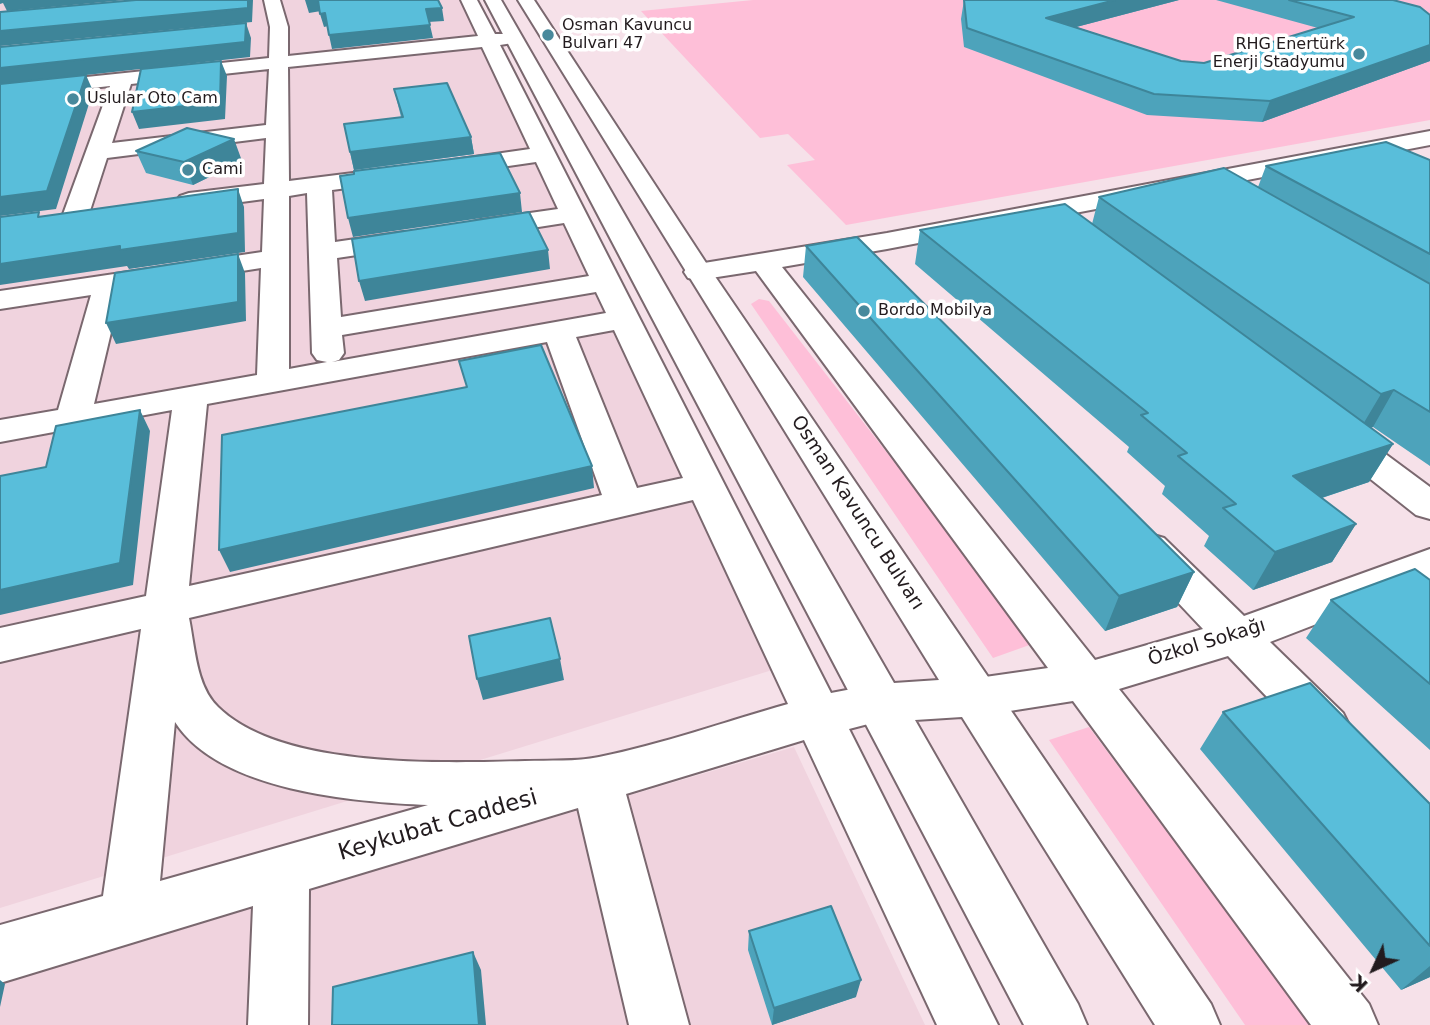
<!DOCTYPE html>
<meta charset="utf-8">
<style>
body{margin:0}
#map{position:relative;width:1430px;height:1025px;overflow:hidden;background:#f6e1e9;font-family:"DejaVu Sans",sans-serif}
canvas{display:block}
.north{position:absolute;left:1339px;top:934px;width:70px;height:70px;-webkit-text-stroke:5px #fff;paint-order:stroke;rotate:225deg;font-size:19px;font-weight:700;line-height:28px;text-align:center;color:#221b1e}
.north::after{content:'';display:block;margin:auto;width:24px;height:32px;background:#221b1e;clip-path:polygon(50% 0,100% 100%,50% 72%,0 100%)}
</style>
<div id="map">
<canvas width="1430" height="1025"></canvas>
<div class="north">K</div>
</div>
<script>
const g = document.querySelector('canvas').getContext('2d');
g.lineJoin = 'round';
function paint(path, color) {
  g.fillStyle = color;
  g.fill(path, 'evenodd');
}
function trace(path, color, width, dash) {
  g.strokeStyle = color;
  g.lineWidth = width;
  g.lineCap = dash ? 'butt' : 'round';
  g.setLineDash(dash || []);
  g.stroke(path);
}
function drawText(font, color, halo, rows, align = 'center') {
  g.font = font + ' "DejaVu Sans",sans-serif';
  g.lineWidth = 7;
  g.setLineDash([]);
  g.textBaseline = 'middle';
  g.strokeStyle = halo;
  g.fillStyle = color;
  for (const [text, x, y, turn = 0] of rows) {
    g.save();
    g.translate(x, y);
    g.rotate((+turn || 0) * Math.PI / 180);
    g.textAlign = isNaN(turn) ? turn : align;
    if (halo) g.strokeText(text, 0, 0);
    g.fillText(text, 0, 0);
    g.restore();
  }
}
const built = new Path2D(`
 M 0,0 L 463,0 L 808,659 L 0,908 Z
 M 794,747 L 925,1025 L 0,1025 L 0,980 Z`);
const green = new Path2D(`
 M 753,0 L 1430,0 L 1430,120 L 846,225 L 787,165 L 815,160 L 788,134 L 760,138 L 641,11 Z
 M 759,299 L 769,301 L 1035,643 L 993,658 L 751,304 Z
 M 1089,727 L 1311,1025 L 1245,1025 L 1049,740 Z`);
const minor = new Path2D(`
 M 264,0 L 280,0 L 288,27 L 288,56 L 478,36 L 461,0 L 477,0 L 495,34 L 519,34 L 522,38 L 519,42 L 500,45 L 831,693 L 878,684 L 895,689 L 901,703 L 895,717 L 849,729 L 998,1025 L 937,1025 L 804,740 L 626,794 L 689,1025 L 629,1025 L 578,808 L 309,889 L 308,1025 L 248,1025 L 253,906 L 0,983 L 0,925 L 103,896 L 141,629 L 0,662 L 0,628 L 146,596 L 172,410 L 0,442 L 0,420 L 58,410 L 91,295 L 0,309 L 0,291 L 262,252 L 264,199 L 189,209 L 180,206 L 176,201 L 180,196 L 189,193 L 264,184 L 266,138 L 107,158 L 88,217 L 84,222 L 75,225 L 66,222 L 62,217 L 110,86 L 0,98 L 0,86 L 269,58 L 270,27 ZM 482,47 L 530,149 L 453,160 L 445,162 L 441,167 L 445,172 L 453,174 L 536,162 L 558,209 L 481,220 L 472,222 L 468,228 L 472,234 L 481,236 L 564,223 L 589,276 L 341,317 L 337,258 L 404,248 L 413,246 L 417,240 L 413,234 L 404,232 L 335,242 L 332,190 L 393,182 L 401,180 L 405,175 L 401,170 L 393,168 L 289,181 L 288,67 ZM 269,69 L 266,125 L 112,143 L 131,84 ZM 307,193 L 312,353 L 317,360 L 327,362 L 289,369 L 289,196 ZM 261,268 L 257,375 L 94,404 L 121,290 ZM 596,292 L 606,313 L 332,362 L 339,360 L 344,353 L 342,335 ZM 614,330 L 683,478 L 637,488 L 576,337 ZM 547,342 L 602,495 L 189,586 L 207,404 ZM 693,500 L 788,704 C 727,721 660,745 599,757 C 576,762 549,760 525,761 C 441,763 281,769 218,707 C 196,686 195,647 189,618 ZM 175,722 C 219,791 354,802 428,805 L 160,881 Z
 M 1430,131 L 1430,145 L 887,249 L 782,267 L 1095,660 L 1203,629 L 1136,558 L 1130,548 L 1136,538 L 1150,534 L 1164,538 L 1244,616 L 1430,549 L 1430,580 L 1270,642 L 1343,713 L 1350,727 L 1343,741 L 1326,747 L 1309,741 L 1228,656 L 1119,689 L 1369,1004 L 1378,1025 L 1311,1025 L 1073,701 L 978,716 L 962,711 L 955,697 L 962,683 L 978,678 L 1048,668 L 756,271 L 698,280 L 688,278 L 684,272 L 688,266 L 698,264 L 887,233 Z
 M 1337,424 L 1349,427 L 1430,487 L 1430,519 L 1416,515 L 1325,443 L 1319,435 L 1325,427 Z`);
const highway = new Path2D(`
 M 485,0 L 501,0 L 894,683 L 939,680 L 518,0 L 534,0 L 712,272 L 1211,1004 L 1220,1025 L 1155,1025 L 962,717 L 915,720 L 1078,1004 L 1087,1025 L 1024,1025 Z`);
const wall = new Path2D(`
 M 964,0 L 1179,0 L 1076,27 L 1181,61 L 1204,63 L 1318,28 L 1216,0 L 1393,0 L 1430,15 L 1430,61 L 1262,122 L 1147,115 L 964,47 L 961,19 Z
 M 394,89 L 471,137 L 474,154 L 354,170 L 350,152 L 401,117 Z
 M 136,151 L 242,161 L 193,185 L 146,173 Z
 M 1430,160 L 1430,466 L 1373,427 L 1370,428 L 1393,444 L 1369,482 L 1322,498 L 1356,524 L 1332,562 L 1253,590 L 1204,546 L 1209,536 L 1162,494 L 1165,486 L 1127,452 L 1129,447 L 915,264 L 920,230 L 1092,224 L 1099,197 L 1258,187 L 1266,166 Z
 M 806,246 L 1194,572 L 1177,607 L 1105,631 L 803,277 Z
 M 1430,580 L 1430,750 L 1306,638 L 1331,600 Z
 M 1223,712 L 1430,804 L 1430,977 L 1401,990 L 1200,749 Z
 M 749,931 L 856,997 L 772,1025 L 748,950 Z`);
const shadedWall = new Path2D(`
 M 0,0 L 126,0 L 7,11 L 3,3 L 0,4 Z
 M 248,0 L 253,0 L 252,22 L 0,46 L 0,31 Z
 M 305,0 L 318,0 L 321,11 L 309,13 Z
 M 1115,0 L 1179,0 L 1042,36 L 1046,18 Z
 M 442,8 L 444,21 L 428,22 L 426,9 Z
 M 325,13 L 328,26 L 324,27 L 320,14 Z
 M 246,23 L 251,38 L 250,57 L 86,75 L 93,91 L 56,209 L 0,216 L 0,63 Z
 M 430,25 L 433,38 L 332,49 L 329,35 Z
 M 1430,45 L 1430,61 L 1262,122 L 1270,101 Z
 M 221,61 L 227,76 L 225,119 L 139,129 L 132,112 Z
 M 471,137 L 474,154 L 354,170 L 350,152 Z
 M 234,139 L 242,161 L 193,185 L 184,162 Z
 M 238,189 L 244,207 L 245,252 L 129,269 L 127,266 L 0,285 L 0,264 Z
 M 520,193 L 522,212 L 353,237 L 348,218 Z
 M 548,250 L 550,269 L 365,301 L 359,281 Z
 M 238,254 L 245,273 L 246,321 L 116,344 L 106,323 Z
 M 1394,390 L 1373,427 L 1359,431 L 1381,394 Z
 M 140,410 L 150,431 L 133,585 L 0,615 L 0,590 Z
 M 1393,444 L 1369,482 L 1273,514 L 1293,476 Z
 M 592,466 L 594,488 L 230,572 L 219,550 Z
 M 1356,524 L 1332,562 L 1253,590 L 1275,552 Z
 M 1194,572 L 1177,607 L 1105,631 L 1119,596 Z
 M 560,659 L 564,680 L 483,700 L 477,679 Z
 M 473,952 L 481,970 L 486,1025 L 479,1025 Z
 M 1430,966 L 1430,977 L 1401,990 Z
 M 0,980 L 5,984 L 0,1007 Z
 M 861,980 L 856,997 L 772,1025 L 774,1008 Z`);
const building = new Path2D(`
 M 136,0 L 248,0 L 248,8 L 0,31 L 0,12 Z
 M 318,0 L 438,0 L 442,8 L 426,9 L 430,25 L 329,35 L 325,13 L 320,14 Z
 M 964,0 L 1115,0 L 1046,18 L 1181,61 L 1204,63 L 1354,17 L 1289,0 L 1393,0 L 1420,7 L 1430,15 L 1430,45 L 1270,101 L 1154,94 L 967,28 Z
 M 246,23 L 245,42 L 0,68 L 0,47 Z
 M 221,61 L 220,102 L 132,112 L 141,69 Z
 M 86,75 L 47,191 L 0,197 L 0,84 Z
 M 447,83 L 471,137 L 350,152 L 344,124 L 403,117 L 394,89 Z
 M 187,128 L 234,139 L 184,162 L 136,151 Z
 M 1386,142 L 1430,160 L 1430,254 L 1266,166 Z
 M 500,153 L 520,193 L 348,218 L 340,176 L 354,174 L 354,171 Z
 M 1224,168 L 1430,284 L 1430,412 L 1394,390 L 1381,394 L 1099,197 Z
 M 238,189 L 238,233 L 120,250 L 120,246 L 0,264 L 0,217 L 39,212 L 38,217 Z
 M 1065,204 L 1393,444 L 1293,476 L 1356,524 L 1275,552 L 1223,508 L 1236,504 L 1178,456 L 1187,453 L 1141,415 L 1148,413 L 920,230 Z
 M 529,212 L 548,250 L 359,281 L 352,239 Z
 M 857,237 L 1194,572 L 1119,596 L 806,246 Z
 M 238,254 L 238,302 L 106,323 L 115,273 Z
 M 541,345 L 592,466 L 219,550 L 222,435 L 467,387 L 459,361 Z
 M 140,410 L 120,563 L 0,590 L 0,476 L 46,467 L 56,426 Z
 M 1415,569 L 1430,580 L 1430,684 L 1331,600 Z
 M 550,618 L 560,659 L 477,679 L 469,636 Z
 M 1310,683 L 1430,804 L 1430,946 L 1223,712 Z
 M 831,906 L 861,980 L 774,1008 L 749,931 Z
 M 473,952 L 479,1025 L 332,1025 L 333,987 Z`);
const markers = [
 [548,35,7,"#48899c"],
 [1359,54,7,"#48899c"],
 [73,99,7,"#48899c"],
 [188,170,7,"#48899c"],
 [864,311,7,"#48899c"]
];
const farPoinames = [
 ["Osman Kavuncu",562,26],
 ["Bulvarı 47",562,44],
 ["RHG Enertürk",1345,45,"right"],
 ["Enerji Stadyumu",1345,63,"right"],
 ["Uslular Oto Cam",87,99],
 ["Cami",202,170],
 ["Bordo Mobilya",878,311]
];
const streetNames = [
 ["Osman Kavuncu Bulvarı",857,513,57],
 ["Özkol Sokağı",1207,643,-17]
];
const nearStreetnames = [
 ["Keykubat Caddesi",438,826,-16]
];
paint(built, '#f0d3de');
paint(green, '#febfd8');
trace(minor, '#7a686f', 4);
trace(highway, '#7a686f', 4);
paint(minor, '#fff');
paint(highway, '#fff');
paint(wall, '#4da3bb');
paint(shadedWall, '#3e8599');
paint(building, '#59beda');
trace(building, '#3e8599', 2);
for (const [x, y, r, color] of markers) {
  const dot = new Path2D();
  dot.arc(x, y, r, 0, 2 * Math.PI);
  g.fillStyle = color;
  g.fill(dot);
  trace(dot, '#fff', 2.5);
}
drawText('16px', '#221b1e', '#fff', farPoinames, 'left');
drawText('19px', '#221b1e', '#fff', streetNames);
drawText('23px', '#221b1e', '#fff', nearStreetnames);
</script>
